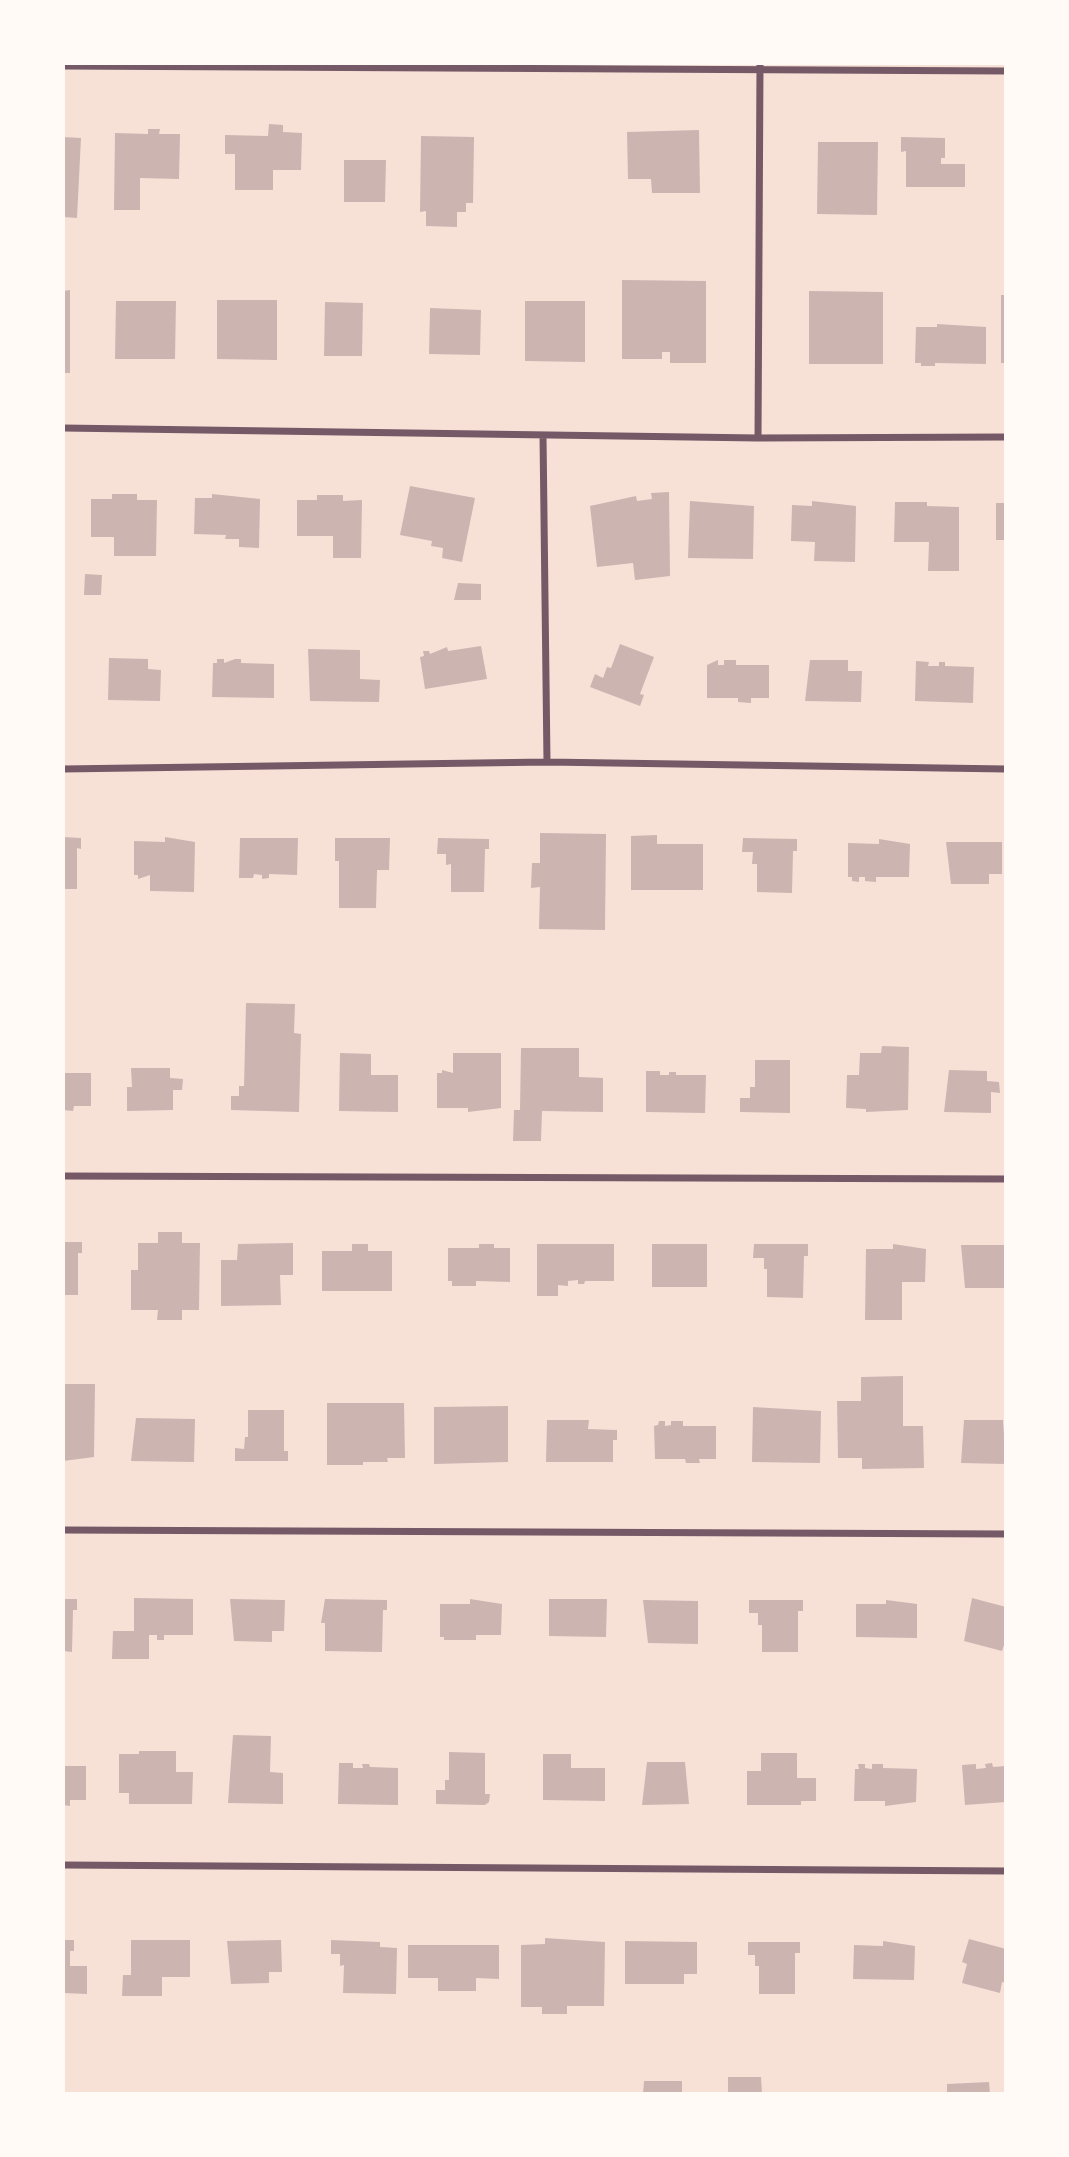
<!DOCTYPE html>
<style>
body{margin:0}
#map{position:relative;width:1069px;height:2157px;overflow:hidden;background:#f7e1d7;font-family:"PT Sans",sans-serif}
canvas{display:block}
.frame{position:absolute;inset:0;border:65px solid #fffaf5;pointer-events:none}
</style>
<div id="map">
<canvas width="1069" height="2157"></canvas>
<div class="frame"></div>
</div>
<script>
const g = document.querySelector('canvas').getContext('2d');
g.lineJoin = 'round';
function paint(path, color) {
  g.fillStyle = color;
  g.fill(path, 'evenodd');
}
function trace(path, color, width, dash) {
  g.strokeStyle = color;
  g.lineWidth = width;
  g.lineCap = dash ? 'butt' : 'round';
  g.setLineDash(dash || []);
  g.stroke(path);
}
const building = new Path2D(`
 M 269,124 L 283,125 L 283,132 L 302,133 L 301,170 L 273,170 L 273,190 L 235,190 L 235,154 L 225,154 L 225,135 L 268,136 Z
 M 148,129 L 160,129 L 159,134 L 180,134 L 179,179 L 140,178 L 140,210 L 114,210 L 115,133 L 148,134 Z
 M 699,130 L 700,193 L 652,193 L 651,179 L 628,179 L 627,132 Z
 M 421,136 L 474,137 L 473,203 L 466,203 L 466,212 L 457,212 L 457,227 L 426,226 L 426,211 L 420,212 Z
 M 63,137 L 81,138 L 77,218 L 63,217 Z
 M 901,137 L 945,138 L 945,158 L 941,158 L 941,164 L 965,164 L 965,187 L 906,187 L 906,151 L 901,152 Z
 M 818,142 L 878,142 L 877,215 L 817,214 Z
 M 344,160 L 386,160 L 385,202 L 344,202 Z
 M 622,280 L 706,281 L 706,363 L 670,363 L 670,352 L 662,352 L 662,359 L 622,359 Z
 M 70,290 L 70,373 L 63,373 L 63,291 Z
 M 809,291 L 883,292 L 883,364 L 809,364 Z
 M 1001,295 L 1006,295 L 1006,363 L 1001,363 Z
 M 217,300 L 277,300 L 277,360 L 217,359 Z
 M 116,301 L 176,301 L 175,359 L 115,359 Z
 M 525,301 L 585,301 L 585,362 L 525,361 Z
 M 325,302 L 363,303 L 362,356 L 324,356 Z
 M 430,308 L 481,310 L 480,355 L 429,354 Z
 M 937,324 L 986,327 L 986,364 L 935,363 L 935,366 L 921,366 L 921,363 L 915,363 L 916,327 L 937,327 Z
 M 410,486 L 475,498 L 462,562 L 442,558 L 443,548 L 431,546 L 432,541 L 400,535 Z
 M 669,492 L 670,576 L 635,580 L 633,563 L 597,567 L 590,506 L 636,496 L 637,501 L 652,499 L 651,493 Z
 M 112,494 L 137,494 L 137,500 L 157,500 L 156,556 L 114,556 L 114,537 L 91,537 L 91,499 L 112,499 Z
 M 212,494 L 260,499 L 259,548 L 239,547 L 239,539 L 225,539 L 226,535 L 194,534 L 195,498 L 212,498 Z
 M 317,495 L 343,495 L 343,501 L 362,500 L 361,558 L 333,558 L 333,536 L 297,536 L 297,500 L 317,500 Z
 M 690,501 L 754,506 L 753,559 L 688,558 Z
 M 812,501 L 856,506 L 855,562 L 814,561 L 815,542 L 791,541 L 792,505 L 812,506 Z
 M 895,502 L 927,502 L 927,506 L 959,507 L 959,571 L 928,571 L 929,542 L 894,542 Z
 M 996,503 L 1006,503 L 1006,540 L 996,540 Z
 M 85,574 L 102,575 L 101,595 L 84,595 Z
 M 458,583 L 481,584 L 481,600 L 454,600 Z
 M 620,644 L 654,657 L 640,694 L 644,695 L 640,706 L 590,687 L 595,674 L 603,678 L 607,667 L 611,668 Z
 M 481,646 L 487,679 L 425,689 L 420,657 L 424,656 L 423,651 L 429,651 L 430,654 L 447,647 L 448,651 Z
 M 308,649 L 360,650 L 360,679 L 380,680 L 379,702 L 310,701 Z
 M 109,658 L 148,659 L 148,669 L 161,670 L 160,701 L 108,700 Z
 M 217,659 L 224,659 L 224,663 L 235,659 L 241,659 L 241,663 L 274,664 L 274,698 L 212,697 L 213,663 L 217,663 Z
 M 718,660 L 718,665 L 724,665 L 724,660 L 736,660 L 736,665 L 769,665 L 769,698 L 751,698 L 751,703 L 738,702 L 738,698 L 707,698 L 707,665 Z
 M 810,660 L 848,660 L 848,671 L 862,671 L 861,702 L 805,701 Z
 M 916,661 L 929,662 L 928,666 L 939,666 L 939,662 L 945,662 L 945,666 L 974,667 L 973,703 L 915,701 Z
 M 540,833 L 606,834 L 605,930 L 539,929 L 540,887 L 531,888 L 532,863 L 540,863 Z
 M 657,835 L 657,844 L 703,844 L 703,890 L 631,890 L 631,836 Z
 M 63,837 L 81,838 L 81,849 L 77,848 L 77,889 L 63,889 Z
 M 165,837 L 195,842 L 194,892 L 150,891 L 150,875 L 138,879 L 138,875 L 134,875 L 134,841 L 165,842 Z
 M 240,838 L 298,838 L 297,875 L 269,874 L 269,878 L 262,879 L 262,875 L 254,874 L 253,878 L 239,878 Z
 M 335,838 L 390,838 L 389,870 L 377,870 L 376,908 L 339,908 L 339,861 L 335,861 Z
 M 438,838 L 489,839 L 489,849 L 485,849 L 484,892 L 451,892 L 451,864 L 446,865 L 446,854 L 437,854 Z
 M 743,838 L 797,839 L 797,851 L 793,851 L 792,893 L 757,892 L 757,864 L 752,864 L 753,852 L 742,852 Z
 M 879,839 L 910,844 L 909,877 L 876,877 L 876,882 L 865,881 L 865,877 L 859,877 L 859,882 L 852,881 L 852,877 L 848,877 L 848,843 L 879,844 Z
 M 946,842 L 1002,842 L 1002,874 L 989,874 L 989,884 L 951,884 Z
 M 246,1003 L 295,1004 L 294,1033 L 301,1034 L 299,1112 L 231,1110 L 231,1096 L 239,1096 L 239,1086 L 244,1086 Z
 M 882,1046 L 909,1047 L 908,1110 L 866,1112 L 866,1109 L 846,1108 L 847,1075 L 859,1075 L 860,1053 L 881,1053 Z
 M 521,1048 L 579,1048 L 579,1077 L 603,1078 L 603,1112 L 542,1111 L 541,1141 L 513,1141 L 514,1110 L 520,1110 Z
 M 340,1053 L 371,1054 L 371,1075 L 398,1075 L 398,1112 L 339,1111 Z
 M 453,1053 L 501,1053 L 501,1108 L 468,1112 L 468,1108 L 437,1108 L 437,1073 L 442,1073 L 442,1070 L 453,1073 Z
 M 755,1060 L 790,1060 L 790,1113 L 740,1112 L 740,1098 L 750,1098 L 750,1087 L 755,1087 Z
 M 131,1068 L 170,1068 L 170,1078 L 183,1079 L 182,1090 L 173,1090 L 173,1110 L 127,1111 L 127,1087 L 132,1087 Z
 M 949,1070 L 987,1071 L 987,1081 L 999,1082 L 1000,1093 L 991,1092 L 991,1113 L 944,1112 Z
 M 646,1071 L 660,1071 L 660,1075 L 669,1075 L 669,1072 L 676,1072 L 676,1075 L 706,1075 L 705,1113 L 646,1112 Z
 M 63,1073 L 91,1073 L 91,1106 L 74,1106 L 73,1111 L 63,1110 Z
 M 158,1232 L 182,1232 L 182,1243 L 200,1243 L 199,1310 L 182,1310 L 182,1320 L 157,1320 L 158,1310 L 131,1310 L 131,1270 L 138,1270 L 138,1243 L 158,1243 Z
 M 63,1242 L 82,1242 L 82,1253 L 78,1253 L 78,1295 L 63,1295 Z
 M 293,1243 L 293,1275 L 280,1275 L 281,1305 L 221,1306 L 221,1260 L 237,1260 L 238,1244 Z
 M 352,1244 L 368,1244 L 368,1251 L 392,1251 L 392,1291 L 322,1291 L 322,1251 L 352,1251 Z
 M 479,1244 L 494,1244 L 494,1248 L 510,1248 L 510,1282 L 476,1281 L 476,1286 L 452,1286 L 452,1281 L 448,1281 L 448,1248 L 479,1248 Z
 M 537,1244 L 614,1244 L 614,1281 L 585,1281 L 584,1284 L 578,1284 L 578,1280 L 568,1281 L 568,1286 L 558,1285 L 558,1296 L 537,1296 Z
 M 652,1244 L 707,1244 L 707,1287 L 652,1287 Z
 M 754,1244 L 808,1244 L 808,1256 L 804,1256 L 803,1298 L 767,1297 L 767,1269 L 764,1269 L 764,1258 L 753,1258 Z
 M 893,1244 L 926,1249 L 925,1282 L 902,1282 L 902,1320 L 865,1320 L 866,1249 L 893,1249 Z
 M 961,1245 L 1006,1245 L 1004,1288 L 965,1288 Z
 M 903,1376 L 903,1426 L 923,1426 L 924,1468 L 862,1469 L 862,1458 L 838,1458 L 837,1401 L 861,1401 L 861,1377 Z
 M 63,1384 L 95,1384 L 94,1457 L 63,1461 Z
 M 327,1403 L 404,1403 L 405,1458 L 387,1458 L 388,1462 L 363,1462 L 363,1465 L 327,1465 Z
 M 508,1406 L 508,1462 L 434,1464 L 434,1407 Z
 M 753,1407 L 821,1411 L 820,1463 L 752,1462 Z
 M 248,1410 L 284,1410 L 284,1451 L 288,1451 L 288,1461 L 235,1461 L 235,1448 L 244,1449 L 245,1437 L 248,1437 Z
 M 136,1418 L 195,1419 L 194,1462 L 131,1461 Z
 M 547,1420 L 589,1420 L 588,1429 L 617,1430 L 617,1440 L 613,1440 L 613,1462 L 546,1462 Z
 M 964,1420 L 1003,1420 L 1006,1464 L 961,1463 Z
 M 659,1421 L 665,1421 L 665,1426 L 671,1425 L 671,1421 L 683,1421 L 683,1426 L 716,1426 L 716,1459 L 699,1459 L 700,1463 L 686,1463 L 685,1459 L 655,1459 L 654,1426 L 658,1425 Z
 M 134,1598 L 193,1599 L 193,1635 L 164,1635 L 164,1640 L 157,1640 L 157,1635 L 149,1635 L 149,1659 L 112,1659 L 113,1631 L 134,1631 Z
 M 972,1598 L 1006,1607 L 1006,1640 L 1002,1651 L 964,1641 Z
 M 63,1599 L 77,1599 L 77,1610 L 73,1610 L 72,1652 L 63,1651 Z
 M 230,1599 L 285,1600 L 284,1631 L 272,1631 L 272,1642 L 234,1641 Z
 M 325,1599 L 387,1600 L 387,1610 L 383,1610 L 382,1652 L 325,1651 L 325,1623 L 321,1623 Z
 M 470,1599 L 502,1604 L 501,1635 L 476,1635 L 476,1640 L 444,1640 L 444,1637 L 440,1637 L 440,1604 L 470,1604 Z
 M 549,1599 L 607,1599 L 606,1637 L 549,1636 Z
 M 643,1600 L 698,1601 L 698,1644 L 648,1643 Z
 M 749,1600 L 803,1600 L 803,1611 L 798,1611 L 798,1652 L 762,1652 L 762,1625 L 758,1625 L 758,1613 L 749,1613 Z
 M 886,1600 L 917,1604 L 917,1638 L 856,1637 L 856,1604 L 886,1604 Z
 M 233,1735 L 271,1736 L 270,1772 L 283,1773 L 283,1804 L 228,1803 Z
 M 139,1751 L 176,1751 L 176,1772 L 193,1772 L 192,1804 L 129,1804 L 129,1793 L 119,1793 L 119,1754 L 139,1754 Z
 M 449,1752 L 485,1753 L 485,1794 L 490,1794 L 489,1802 L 485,1805 L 436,1804 L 436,1790 L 445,1790 L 445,1780 L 449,1780 Z
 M 761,1753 L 797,1753 L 797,1778 L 816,1778 L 816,1801 L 801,1801 L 801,1805 L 747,1805 L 747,1771 L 761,1771 Z
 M 543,1754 L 571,1754 L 571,1768 L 605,1768 L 605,1801 L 543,1800 Z
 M 647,1762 L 685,1762 L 689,1804 L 642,1805 Z
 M 339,1763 L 353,1763 L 353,1768 L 363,1768 L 362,1764 L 369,1764 L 370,1767 L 398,1768 L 398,1805 L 338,1804 Z
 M 992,1763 L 993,1767 L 1006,1766 L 1006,1802 L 965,1805 L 962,1765 L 976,1764 L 976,1769 L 986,1768 L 985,1764 Z
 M 858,1764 L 865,1764 L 865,1768 L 872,1769 L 872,1764 L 883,1764 L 883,1768 L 917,1769 L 916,1802 L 885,1806 L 885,1801 L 854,1801 L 855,1769 L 859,1769 Z
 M 63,1766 L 86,1766 L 86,1800 L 70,1800 L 70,1806 L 63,1805 Z
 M 545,1938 L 605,1942 L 604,2006 L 567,2006 L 567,2014 L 542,2014 L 542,2007 L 521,2007 L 521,1945 L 545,1944 Z
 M 969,1939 L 1006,1949 L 1006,1983 L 1002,1982 L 1000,1993 L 962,1983 L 967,1964 L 962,1962 Z
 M 63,1940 L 74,1940 L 74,1951 L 70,1951 L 70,1966 L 87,1966 L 87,1994 L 63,1993 Z
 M 131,1940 L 190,1940 L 190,1977 L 162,1977 L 162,1996 L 122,1996 L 123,1975 L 131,1975 Z
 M 281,1940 L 282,1972 L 269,1972 L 269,1983 L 231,1984 L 227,1941 Z
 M 331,1940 L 380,1942 L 380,1947 L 397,1948 L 396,1994 L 343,1993 L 344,1965 L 340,1966 L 340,1954 L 331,1954 Z
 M 625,1941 L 697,1942 L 697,1974 L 684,1974 L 684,1984 L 625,1984 Z
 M 883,1941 L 915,1946 L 914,1980 L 853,1979 L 854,1945 L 883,1946 Z
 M 748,1942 L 800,1942 L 800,1953 L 795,1953 L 795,1994 L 759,1994 L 759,1966 L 755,1966 L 755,1955 L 748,1955 Z
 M 408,1945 L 499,1945 L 499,1979 L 476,1978 L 476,1991 L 438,1991 L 438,1978 L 408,1978 Z
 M 728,2077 L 761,2077 L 762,2094 L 728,2094 Z
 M 644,2081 L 682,2081 L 682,2094 L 643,2094 Z
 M 989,2082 L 990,2094 L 947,2094 L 947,2084 Z`);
const minor = new Path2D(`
 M 63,66 L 1006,71
 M 63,428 L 758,438 L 1006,437
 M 543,435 L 547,762
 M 758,438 L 760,64
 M 63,769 L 547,762 L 1006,769
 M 63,1176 L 1006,1179
 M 63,1530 L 1006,1534
 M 63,1865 L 1006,1871`);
paint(building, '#ccb4b1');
trace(minor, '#755966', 7);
</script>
